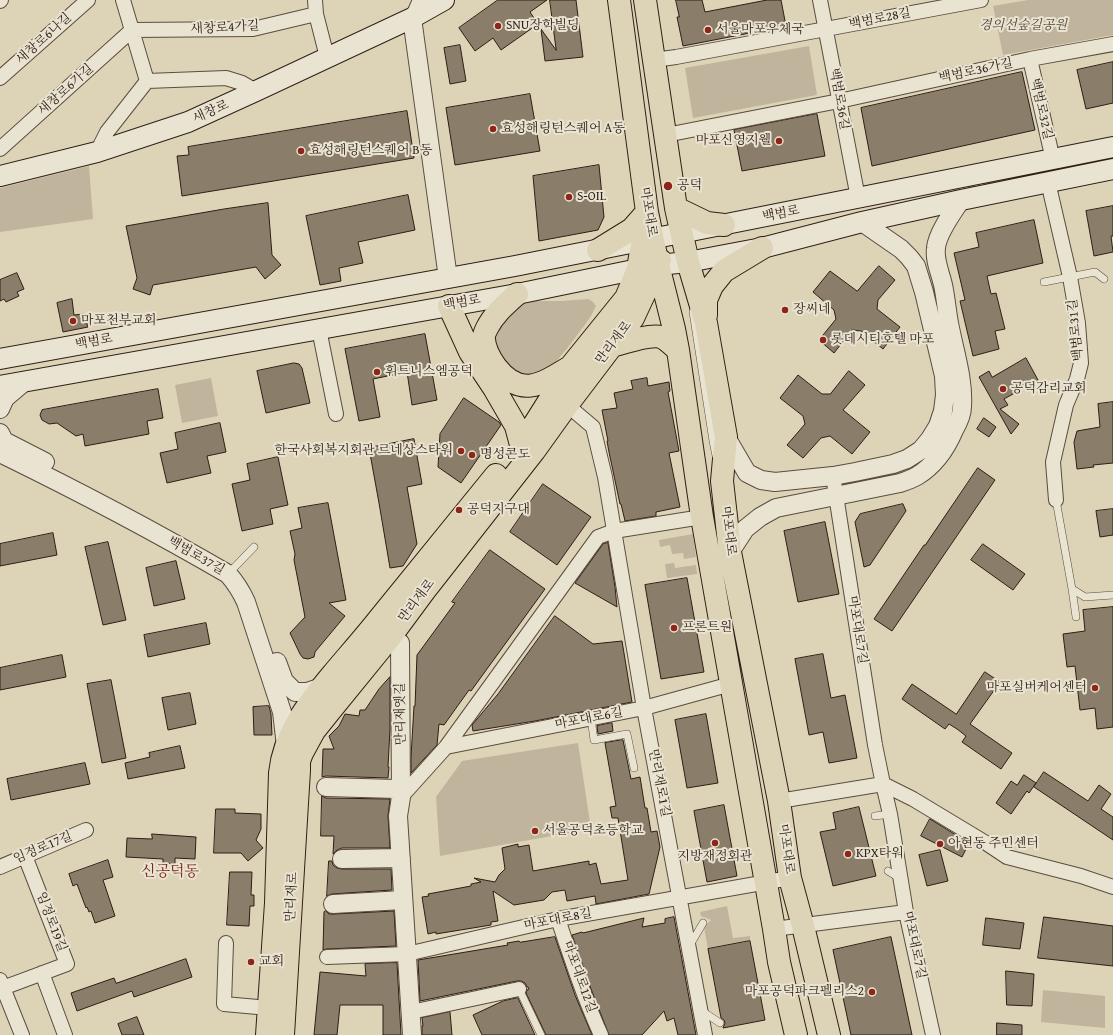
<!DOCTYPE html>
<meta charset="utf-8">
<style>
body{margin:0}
canvas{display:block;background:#ddd4b8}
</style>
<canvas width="1113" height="1035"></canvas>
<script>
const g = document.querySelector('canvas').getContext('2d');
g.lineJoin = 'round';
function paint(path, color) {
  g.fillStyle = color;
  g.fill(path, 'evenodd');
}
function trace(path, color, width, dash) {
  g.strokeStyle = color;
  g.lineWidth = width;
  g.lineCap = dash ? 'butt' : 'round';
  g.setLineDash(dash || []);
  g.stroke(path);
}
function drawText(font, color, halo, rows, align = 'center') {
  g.font = font + ' "Gentium Book Plus","Noto Serif KR",serif';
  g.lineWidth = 4;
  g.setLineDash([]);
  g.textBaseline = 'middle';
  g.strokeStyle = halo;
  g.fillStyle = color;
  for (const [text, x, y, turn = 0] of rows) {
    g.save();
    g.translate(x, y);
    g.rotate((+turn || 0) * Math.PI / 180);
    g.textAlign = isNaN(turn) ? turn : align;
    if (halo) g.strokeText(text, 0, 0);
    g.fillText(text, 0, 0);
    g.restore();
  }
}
const green = new Path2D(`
 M 1028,0 L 1113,0 L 1113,35 L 1003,55 L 993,6 Z
 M 809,46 L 817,95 L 693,118 L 685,68 Z
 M 89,166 L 93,219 L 0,232 L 0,188 Z
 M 588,299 L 592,301 L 596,306 C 591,318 583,327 575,338 C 564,353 553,366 539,378 L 505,373 L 492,334 L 513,309 L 531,301 L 562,301 Z
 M 211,378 L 218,416 L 182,423 L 175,385 Z
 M 693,534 L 696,557 L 684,559 L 683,553 L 672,554 L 670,545 L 660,547 L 659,540 Z
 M 674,563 L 675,568 L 696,565 L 697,574 L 667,578 L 665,564 Z
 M 578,743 L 591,829 L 440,856 L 436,797 L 462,761 Z
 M 727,906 L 733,938 L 750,936 L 750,941 L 708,949 L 704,927 L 711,920 L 701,916 L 700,912 Z
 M 1043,990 L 1105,996 L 1105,1028 L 1041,1022 Z`);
const building = new Path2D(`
 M 498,0 L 547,0 L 530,12 L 538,24 L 501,50 L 493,38 L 475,51 L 459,28 Z
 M 550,0 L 576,0 L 583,57 L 545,61 L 541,29 L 556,50 Z
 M 676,0 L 702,0 L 705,12 L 767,0 L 781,0 L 786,26 L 683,46 L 677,17 L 679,17 Z
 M 460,45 L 466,81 L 450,84 L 444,48 Z
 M 1113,62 L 1113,103 L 1086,109 L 1077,70 Z
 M 1022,72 L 1035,130 L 872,166 L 861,108 Z
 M 530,94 L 540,151 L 455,165 L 446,108 Z
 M 407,111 L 414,158 L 182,196 L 177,156 L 189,155 L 188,147 Z
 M 817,114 L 825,156 L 742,171 L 734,130 Z
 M 599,165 L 604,217 L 598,230 L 539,241 L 533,176 Z
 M 408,195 L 415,230 L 358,242 L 363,263 L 339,268 L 341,281 L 320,285 L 306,216 Z
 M 268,203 L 272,255 L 281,265 L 265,279 L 256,267 L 153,285 L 150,295 L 133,289 L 137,278 L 126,226 L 224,209 Z
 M 1113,206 L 1113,236 L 1111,236 L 1113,252 L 1094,256 L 1086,211 Z
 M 1034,220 L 1043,263 L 987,276 L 991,294 L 996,293 L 1005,329 L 995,331 L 999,349 L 973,356 L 960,301 L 965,300 L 954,253 L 979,247 L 976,233 Z
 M 879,266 L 895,280 L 878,300 L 877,309 L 900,327 L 883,349 L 861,331 L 852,330 L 834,353 L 819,340 L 836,319 L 834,310 L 813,292 L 830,271 L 857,291 Z
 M 17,273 L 24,289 L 17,292 L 19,296 L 6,302 L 4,299 L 0,301 L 0,280 Z
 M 72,299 L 74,315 L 84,314 L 88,327 L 63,332 L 57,303 Z
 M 425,334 L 437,400 L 412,405 L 407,372 L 373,379 L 380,417 L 359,421 L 345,349 Z
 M 1026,358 L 1038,380 L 1004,399 L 1008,405 L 1000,409 L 1019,424 L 1011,434 L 979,377 L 989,371 L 992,377 Z
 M 294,363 L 299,364 L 302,368 L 310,403 L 266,413 L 257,371 Z
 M 849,371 L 865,385 L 843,410 L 870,432 L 852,454 L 830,436 L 821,438 L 803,458 L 787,445 L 805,424 L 803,416 L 780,398 L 798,375 L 822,394 L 830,394 Z
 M 647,378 L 648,386 L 669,382 L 670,391 L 668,392 L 679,451 L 669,453 L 680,507 L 656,512 L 656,516 L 625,521 L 621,504 L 620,504 L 609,452 L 607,441 L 608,441 L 602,410 L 617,408 L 614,393 L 633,389 L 631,381 Z
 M 158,389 L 163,418 L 147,421 L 149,434 L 85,446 L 83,434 L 76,436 L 57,423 L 49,424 L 42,420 L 40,415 L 42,410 Z
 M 464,398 L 499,422 L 501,425 L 461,483 L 438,467 L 440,434 Z
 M 1113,402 L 1113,463 L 1093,465 L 1094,467 L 1077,469 L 1074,442 L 1077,431 L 1100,427 L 1098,404 Z
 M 984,418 L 996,427 L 989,437 L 977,429 Z
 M 220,423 L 226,452 L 207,456 L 211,473 L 167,483 L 160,453 L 178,449 L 175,433 Z
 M 414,439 L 422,484 L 407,487 L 417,544 L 403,566 L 390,568 L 379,503 L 369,448 Z
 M 278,457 L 288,505 L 270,509 L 273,524 L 242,531 L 232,484 L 250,480 L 247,464 Z
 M 978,468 L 995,480 L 892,631 L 874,619 L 924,545 L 925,545 Z
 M 543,484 L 591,517 L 557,565 L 510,532 Z
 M 328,503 L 346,600 L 329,603 L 345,616 L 315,652 L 314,657 L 308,659 L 303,658 L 300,654 L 290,633 L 305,617 L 294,560 L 295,554 L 290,531 L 302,528 L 298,508 Z
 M 903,504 L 906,511 L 870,565 L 864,567 L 855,522 L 860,514 Z
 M 1113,509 L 1113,535 L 1100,537 L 1096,511 Z
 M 825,522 L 839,594 L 798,602 L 784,531 Z
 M 53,533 L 57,555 L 0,566 L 0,544 Z
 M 108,542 L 126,620 L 103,625 L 85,547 Z
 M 608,543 L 615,587 L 617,607 L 575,583 L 603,544 Z
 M 983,544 L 1025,574 L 1013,590 L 971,560 Z
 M 490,550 L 545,589 L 471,691 L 469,690 L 444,725 L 439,724 L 437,745 L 411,773 L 411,757 L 414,706 L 415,706 L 417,655 L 455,603 L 452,602 Z
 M 176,561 L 185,599 L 154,606 L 146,568 Z
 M 687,578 L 704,672 L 661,679 L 645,585 Z
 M 1113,607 L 1113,727 L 1097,729 L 1095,708 L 1080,710 L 1075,666 L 1067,667 L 1063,634 L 1085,631 L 1083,610 Z
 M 555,616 L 593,644 L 622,641 L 632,702 L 535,721 L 473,731 L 472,725 L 498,694 Z
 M 206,623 L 210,644 L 148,657 L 144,635 Z
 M 823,654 L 831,698 L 845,695 L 857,758 L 829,763 L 823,732 L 809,735 L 795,659 Z
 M 62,655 L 66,677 L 0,690 L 0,668 Z
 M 985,672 L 1000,682 L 970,724 L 1012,753 L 1001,769 L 962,742 L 966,736 L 957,729 L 949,724 L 945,729 L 902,699 L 912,684 L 956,714 Z
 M 390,677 L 390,729 L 388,767 L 389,767 L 388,778 L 326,776 L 322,777 L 323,749 L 334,749 L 329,736 L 339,726 L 345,714 L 359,716 L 360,710 L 365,710 L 379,689 Z
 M 111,680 L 126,758 L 102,763 L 87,684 Z
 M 190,693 L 196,724 L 168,730 L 162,698 Z
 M 269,706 L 271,714 L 272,735 L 254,735 L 253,707 Z
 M 706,714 L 718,783 L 687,788 L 675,720 Z
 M 612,723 L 613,731 L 598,734 L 597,726 Z
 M 623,740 L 631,779 L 640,777 L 645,808 L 647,808 L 651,832 L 657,831 L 660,847 L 649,894 L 596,904 L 595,896 L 567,901 L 565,890 L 552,892 L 544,900 L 514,905 L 493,891 L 498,921 L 491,922 L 491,925 L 436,934 L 436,932 L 428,934 L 422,897 L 429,896 L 428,894 L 471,886 L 471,884 L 481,882 L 474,878 L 495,882 L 499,875 L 505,869 L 502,848 L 518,844 L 518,847 L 529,845 L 533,871 L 589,861 L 589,865 L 596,863 L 601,884 L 628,880 L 618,818 L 612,818 L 610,807 L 616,806 L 605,743 Z
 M 180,746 L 185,768 L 128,779 L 125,763 L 150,757 L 149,753 Z
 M 85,763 L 90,784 L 11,800 L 7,779 Z
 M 1044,772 L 1088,801 L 1099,785 L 1111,794 L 1101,809 L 1113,817 L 1113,840 L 1034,787 Z
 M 1024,775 L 1036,783 L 1029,793 L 1027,791 L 1011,814 L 996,803 L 1011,781 L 1017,785 Z
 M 322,796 L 326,798 L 390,799 L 388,816 L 390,848 L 342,848 L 337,850 L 333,854 L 334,836 L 321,836 Z
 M 724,805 L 737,876 L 707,882 L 694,811 Z
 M 859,807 L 876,876 L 833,886 L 820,832 L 836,829 L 833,813 Z
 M 216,809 L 235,809 L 235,813 L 261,814 L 261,829 L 256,840 L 263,848 L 248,861 L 241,853 L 214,853 Z
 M 930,819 L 969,843 L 962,857 L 921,836 Z
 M 152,834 L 196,837 L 195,859 L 175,858 L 175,864 L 163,863 L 163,859 L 126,857 L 127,838 L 152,839 Z
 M 940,850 L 948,881 L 927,886 L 919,855 Z
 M 108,860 L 113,877 L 103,880 L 115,916 L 95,923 L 91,911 L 89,912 L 87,907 L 86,908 L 77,884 L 73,886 L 69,874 Z
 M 329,861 L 332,861 L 333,865 L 337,868 L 342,869 L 391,869 L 392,890 L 332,894 L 327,896 Z
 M 230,872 L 252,872 L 251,895 L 254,895 L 254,906 L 250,906 L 249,926 L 227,925 Z
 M 326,911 L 329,914 L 334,914 L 394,911 L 396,946 L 327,949 L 323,950 L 324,912 Z
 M 674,917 L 696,1035 L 678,1035 L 674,1018 L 667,1021 L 664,1011 L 642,1035 L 609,1035 L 591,989 L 572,935 L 582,932 L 583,933 L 644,918 L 642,927 L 665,923 L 665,919 Z
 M 1044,917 L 1113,926 L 1113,966 L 1038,958 Z
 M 986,918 L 1024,923 L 1020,949 L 983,945 Z
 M 555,937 L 575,995 L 592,1035 L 546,1035 L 526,993 L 527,990 L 529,989 L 528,987 L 527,987 L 525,983 L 521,981 L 517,981 L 420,1001 L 418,960 L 508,945 L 507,943 L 519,941 L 520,942 Z
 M 891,937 L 912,1035 L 851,1035 L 833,950 Z
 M 750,941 L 765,1020 L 723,1028 L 725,1023 L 724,1020 L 721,1018 L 708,949 Z
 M 186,959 L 192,977 L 134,997 L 132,991 L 77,1011 L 71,993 L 114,978 L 116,983 Z
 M 397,963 L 401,1035 L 383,1035 L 383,1005 L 340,1005 L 337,1035 L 314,1035 L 320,972 L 366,976 L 365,964 Z
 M 1006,971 L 1034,974 L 1032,1006 L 1007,1005 Z
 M 518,998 L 535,1035 L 482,1035 L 473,1015 L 503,1001 Z
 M 450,1012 L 452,1035 L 422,1035 L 422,1026 L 423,1026 L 422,1018 Z
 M 137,1017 L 144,1035 L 122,1035 L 118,1024 Z
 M 997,1023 L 1022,1025 L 1022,1035 L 997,1035 Z`);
const service = new Path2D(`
 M 1044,282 L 1095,272 L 1104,279
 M 693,312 L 713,441 L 716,456
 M 1056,500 L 1072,589 L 1085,597 L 1113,595
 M 228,574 L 254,547
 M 1072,589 L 1076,617
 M 591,718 L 594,740 L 627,734 L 634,768
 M 875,816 L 890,814
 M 888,871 L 901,879
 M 690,945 L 703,923
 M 519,989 L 541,1035
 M 702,1011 L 720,1023`);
const minor = new Path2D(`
 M 123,0 L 147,81 L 226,78 L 242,83 L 256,91
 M 315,0 L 316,14 L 327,57
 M 820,0 L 858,198
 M 0,1 L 1,0
 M 412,18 L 420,0
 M 1030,59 L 1053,160
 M 654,60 L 676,57 L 981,0
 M 0,78 L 88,0
 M 666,135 L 839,101 L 1030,59 L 1113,44
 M 0,149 L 132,30 L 253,29 L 316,14
 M 97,152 L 107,132 L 147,81
 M 1048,182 L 1070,277 L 1078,323 L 1081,363 L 1077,379 L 1066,405 L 1053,462 L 1056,500
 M 319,329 L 336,414
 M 567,405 L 593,427 L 605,477 L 644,708 L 705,1035
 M 833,476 L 875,745 L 883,784 L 890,814 L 906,912 L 933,1035
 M 446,747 L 644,708 L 731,684
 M 401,797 L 446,747 L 598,537 L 614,531 L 702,517
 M 779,801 L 883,784 L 913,799 L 986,843 L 1007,857 L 1081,876 L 1113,887
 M 0,867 L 86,830
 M 558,919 C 571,958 584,998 601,1035
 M 774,929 L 906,912
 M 226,943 L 224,1004 L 269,1008
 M 327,957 L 407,954 L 558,919 L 790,878
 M 42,973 L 65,1035
 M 0,980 L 22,1035
 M 0,989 L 67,964 L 25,856
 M 411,1012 L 519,989`);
const tertiary = new Path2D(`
 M 412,18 L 448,278
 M 0,409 L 5,398 L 24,382
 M 0,433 L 4,441 L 45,462
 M 726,437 L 747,473 L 761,480 L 775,482 L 833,476 L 855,472 L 893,464 L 907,459 L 921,450 L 930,439 L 938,426 L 943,411 L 945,395 L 944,376 L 924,292 L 916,266 L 909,257 L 901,249 L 862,222
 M 0,453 C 78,491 154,531 228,574 C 236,583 241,591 246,602 L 282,712 L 286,746
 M 730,552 L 745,529 L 760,517 L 776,508 L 900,483 C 906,481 912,479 917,476 C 935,465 946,449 954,430 C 958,423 962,414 962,407 C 964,379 954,350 949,323 C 947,312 946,301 944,290 C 942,276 934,262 936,248 C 937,234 952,213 961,200
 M 391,636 L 400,643 L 401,797 L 398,816 L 412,1035
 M 277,662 L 284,681 L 295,692 L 307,692 L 322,687
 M 326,787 L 396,789 L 401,797
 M 342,859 L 401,858
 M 333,904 L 403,900`);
const secondary = new Path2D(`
 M 0,176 L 97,152 L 188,122 L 256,91 L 412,18 L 444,0
 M 0,359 L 515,266 L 1113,147
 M 0,386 L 517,294 L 658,265 L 688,262 L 730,254 L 762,248 L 862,222 L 961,200 L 1113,169`);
const primary = new Path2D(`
 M 619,0 L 647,212 L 658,265 L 674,329 L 678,350 L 702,517 L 774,929 L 779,962 L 796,1035
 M 645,0 L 676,208 L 688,262 L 706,323 L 726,437 L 722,481 L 730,552 L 779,801 L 790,878 L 803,926 L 829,1035
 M 676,208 L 707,223 L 724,225
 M 598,250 L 632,229 L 647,212
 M 517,294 C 506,304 494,314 487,328 C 486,330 484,334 484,336 C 483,346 490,359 496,367 C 521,399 542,384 570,367
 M 449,306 L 470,352 L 494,388 L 516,426 L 521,445
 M 706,315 L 706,300 L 712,286 L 724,271 L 762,248
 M 612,346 C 623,343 650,334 661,337 C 667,339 673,346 678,350
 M 522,444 L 571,366 L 626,298 L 638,269 L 645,227
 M 267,1035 L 276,903 L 280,773 C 284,734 308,704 332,675 C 347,657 364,638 379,619 C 418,571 457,523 496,475
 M 283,1035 L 299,770 L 299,761 L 302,753 L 314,731 L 330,711 L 391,636 L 425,590 L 534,451 L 567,405 L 633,318 L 660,260`);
const markers = [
 [498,26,4,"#8f2418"],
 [708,30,4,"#8f2418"],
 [493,129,4,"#8f2418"],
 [779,141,4,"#8f2418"],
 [301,151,4,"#8f2418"],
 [668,186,5,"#8f2418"],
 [569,197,4,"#8f2418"],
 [785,310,4,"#8f2418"],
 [73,321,4,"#8f2418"],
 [823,340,4,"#8f2418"],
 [377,372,4,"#8f2418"],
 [1003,389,4,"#8f2418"],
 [461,451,4,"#8f2418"],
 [472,455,4,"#8f2418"],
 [459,510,4,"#8f2418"],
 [674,628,4,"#8f2418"],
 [1095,688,4,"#8f2418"],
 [535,831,4,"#8f2418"],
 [715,843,4,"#8f2418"],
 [940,844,4,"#8f2418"],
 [848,854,4,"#8f2418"],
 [251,962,4,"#8f2418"],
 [872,992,4,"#8f2418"]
];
const streetNames = [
 ["백범로28길",880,19,-11],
 ["새창로4가길",225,28,-3],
 ["새창로6나길",44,39,-42],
 ["백범로36가길",976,71,-12],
 ["새창로6가길",66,90,-42],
 ["백범로36길",839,99,80],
 ["백범로32길",1041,109,77],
 ["새창로",211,112,-24],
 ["마포대로",648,212,81],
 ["백범로",781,214,-11],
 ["백범로",462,303,-10],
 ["백범로31길",1076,330,-96],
 ["백범로",94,342,-10],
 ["만리재로",614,343,-53],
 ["마포대로",728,531,83],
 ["백범로37길",196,556,30],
 ["만리재로",417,601,-53],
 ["마포대로7길",857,630,81],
 ["만리재옛길",401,714,-91],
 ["마포대로6길",589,719,-11],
 ["만리재로1길",659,783,79],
 ["임정로17길",43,848,-23],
 ["마포대로",786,849,82],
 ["만리재로",292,897,-87],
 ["마포대로8길",558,920,-11],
 ["임정로19길",51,922,69],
 ["마포대로7길",914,945,78],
 ["마포대로12길",579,977,70]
];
const poiNames = [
 ["SNU장학빌딩",506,26],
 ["서울마포우체국",716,30],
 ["효성해링턴스퀘어 A동",501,129],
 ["마포신영지웰",771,141,"right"],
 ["효성해링턴스퀘어 B동",309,151],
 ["공덕",677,186],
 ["S-OIL",577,197],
 ["장씨네",793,310],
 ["마포천부교회",81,321],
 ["롯데시티호텔 마포",831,340],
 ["휘트니스엠공덕",385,372],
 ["공덕감리교회",1011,389],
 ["한국사회복지회관 르네상스타워",453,451,"right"],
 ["명성콘도",480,455],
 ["공덕지구대",467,510],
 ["프론트원",682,628],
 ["마포실버케어센터",1087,688,"right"],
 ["서울공덕초등학교",543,831],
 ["아현동 주민센터",948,844],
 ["KPX타워",856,854],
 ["지방재정회관",715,857,"center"],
 ["교회",259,962],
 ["마포공덕파크펠리스2",864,992,"right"]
];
const parkNames = [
 ["경의선숲길공원",1023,26]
];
const quarterNames = [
 ["신공덕동",170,872]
];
paint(green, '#c0b59c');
paint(building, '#8a7d6a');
trace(building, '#301e15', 1);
trace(service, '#5b4c3e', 8);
trace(minor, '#5b4c3e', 16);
trace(tertiary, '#5b4c3e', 20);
trace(secondary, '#301e15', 22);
trace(primary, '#301e15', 24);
trace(service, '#e9e3d1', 7);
trace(minor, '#e9e3d1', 14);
trace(tertiary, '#e9e3d1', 18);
trace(secondary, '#e9e3d1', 20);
trace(primary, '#ddd4b8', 22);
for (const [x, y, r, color] of markers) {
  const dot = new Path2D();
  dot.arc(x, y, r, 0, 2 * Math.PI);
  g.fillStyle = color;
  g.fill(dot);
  trace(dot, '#e9e3d1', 1.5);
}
drawText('13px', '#301e15', '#e9e3d1', streetNames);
drawText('13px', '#301e15', '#e9e3d1', poiNames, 'left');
drawText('italic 13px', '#544437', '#e9e3d1', parkNames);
drawText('15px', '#7a1f14', '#e9e3d1', quarterNames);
</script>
